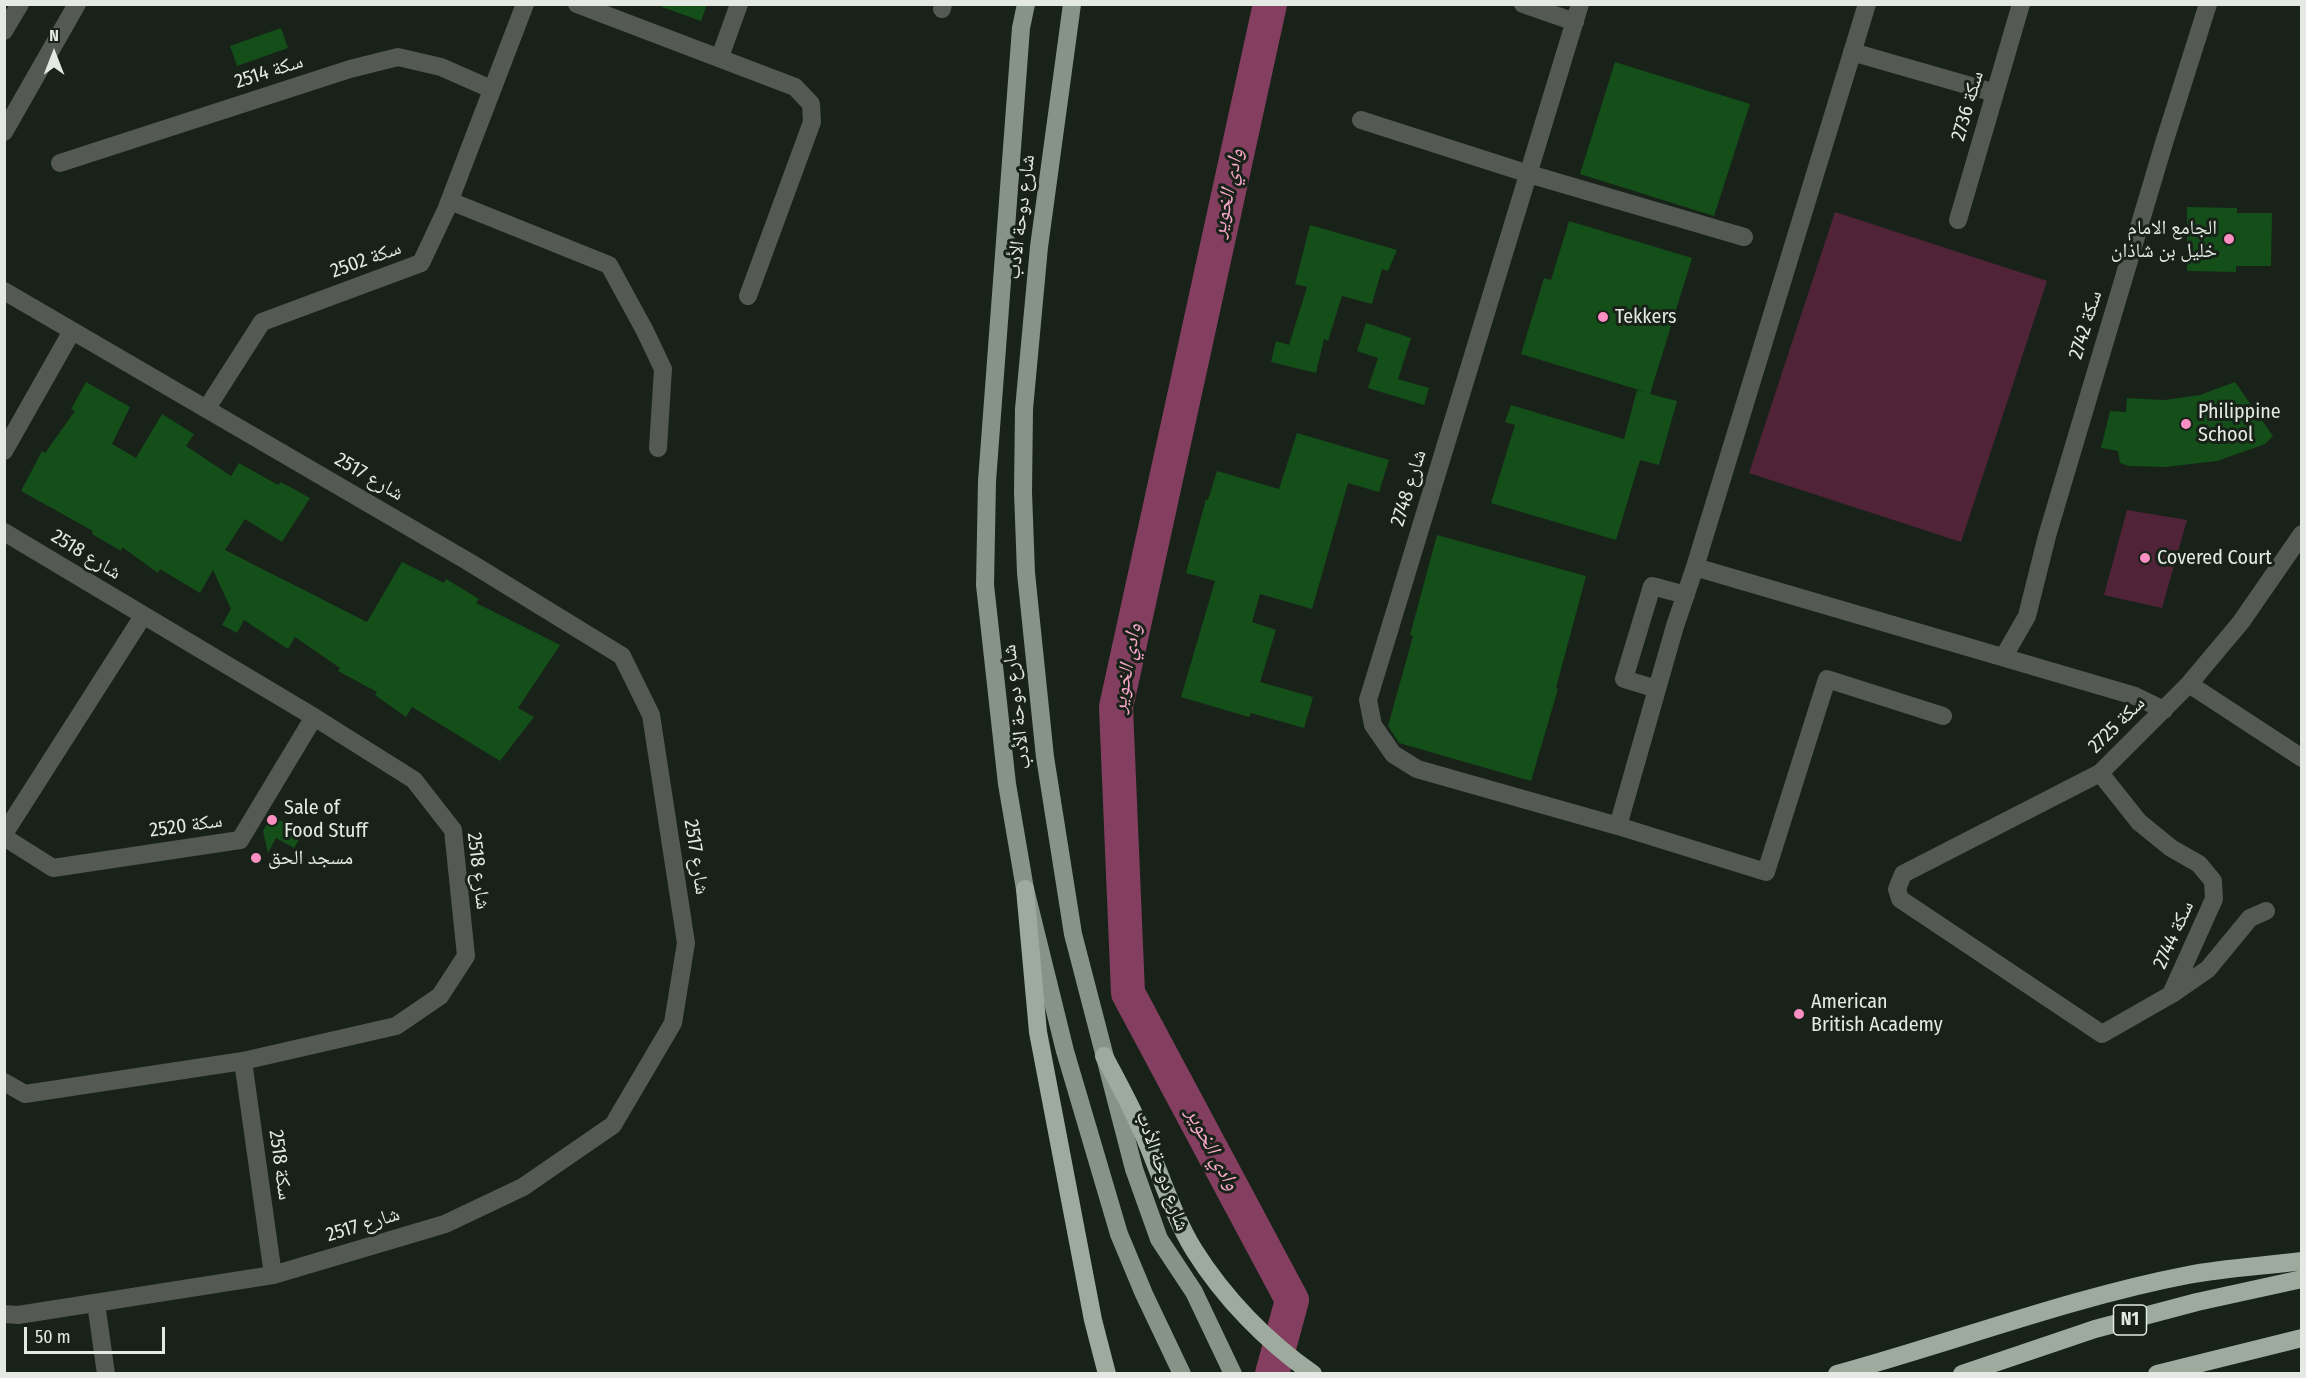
<!DOCTYPE html>
<meta charset="utf-8">
<style>
body{margin:0}
#map{position:relative;width:2306px;height:1378px;overflow:hidden;background:#182218;font-family:"Fira Sans Condensed",sans-serif}
canvas{display:block}
.frame{position:absolute;inset:0;border:6px solid #e4eae3;pointer-events:none}
.north{position:absolute;left:24px;top:24px;width:60px;height:60px;-webkit-text-stroke:4px #182218;paint-order:stroke;rotate:0deg;font-size:16px;font-weight:700;line-height:24px;text-align:center;color:#e4eae3}
.north::after{content:'';display:block;margin:auto;width:21px;height:27px;background:#e4eae3;clip-path:polygon(50% 0,100% 100%,50% 72%,0 100%)}
.scale{position:absolute;left:24px;top:1327px;width:141px;height:27px;box-sizing:border-box;border:3px solid #e4eae3;border-top:0;padding-left:8px;font-size:18px;line-height:21px;white-space:nowrap;color:#e4eae3;-webkit-text-stroke:4px #182218;paint-order:stroke}
</style>
<div id="map">
<canvas width="2306" height="1378"></canvas>
<div class="frame"></div>
<div class="north">N</div>
<div class="scale">50 m</div>
</div>
<script>
const g = document.querySelector('canvas').getContext('2d');
g.lineJoin = 'round';
function paint(path, color) {
  g.fillStyle = color;
  g.fill(path, 'evenodd');
}
function trace(path, color, width, dash) {
  g.strokeStyle = color;
  g.lineWidth = width;
  g.lineCap = dash ? 'butt' : 'round';
  g.setLineDash(dash || []);
  g.stroke(path);
}
function drawText(font, color, halo, rows, align = 'center') {
  g.font = font + ' "Fira Sans Condensed","Noto Naskh Arabic",sans-serif';
  g.lineWidth = 6;
  g.setLineDash([]);
  g.textBaseline = 'middle';
  g.strokeStyle = halo;
  g.fillStyle = color;
  for (const [text, x, y, turn = 0] of rows) {
    g.save();
    g.translate(x, y);
    g.rotate((+turn || 0) * Math.PI / 180);
    g.textAlign = isNaN(turn) ? turn : align;
    if (halo) g.strokeText(text, 0, 0);
    g.fillText(text, 0, 0);
    g.restore();
  }
}
const green = new Path2D(`
 M 1835,212 L 2047,281 L 1961,542 L 1749,473 Z
 M 2127,510 L 2187,520 L 2162,608 L 2104,595 Z`);
const river = new Path2D(`
 M 1270,4 L 1116,707 L 1128,993 L 1292,1300 L 1272,1374`);
const building = new Path2D(`
 M 662,4 L 707,4 L 701,21 L 662,7 Z
 M 281,28 L 288,48 L 237,66 L 230,46 Z
 M 1615,62 L 1750,104 L 1714,216 L 1580,174 Z
 M 2187,207 L 2237,208 L 2237,213 L 2272,213 L 2271,266 L 2236,266 L 2236,272 L 2187,271 Z
 M 1569,221 L 1692,258 L 1650,394 L 1677,401 L 1659,465 L 1640,460 L 1616,540 L 1491,503 L 1515,425 L 1505,422 L 1511,405 L 1624,439 L 1637,390 L 1649,393 L 1521,354 L 1544,278 L 1551,280 Z
 M 1310,225 L 1397,250 L 1388,271 L 1382,269 L 1372,304 L 1342,296 L 1328,341 L 1324,339 L 1316,373 L 1271,362 L 1276,341 L 1289,345 L 1307,287 L 1295,284 Z
 M 1366,323 L 1411,338 L 1398,379 L 1429,388 L 1424,405 L 1368,388 L 1378,358 L 1357,351 Z
 M 86,382 L 130,407 L 112,444 L 136,458 L 162,414 L 194,434 L 186,446 L 231,476 L 239,463 L 278,485 L 281,482 L 310,498 L 282,542 L 245,519 L 225,550 L 367,622 L 402,562 L 444,583 L 446,579 L 479,599 L 476,603 L 560,645 L 518,708 L 534,717 L 500,761 L 412,707 L 406,717 L 375,695 L 377,692 L 338,671 L 340,668 L 295,637 L 288,649 L 244,620 L 237,633 L 222,625 L 231,609 L 213,570 L 200,593 L 160,569 L 158,573 L 122,547 L 121,551 L 92,534 L 93,531 L 21,491 L 42,451 L 45,453 L 75,411 L 71,409 Z
 M 2235,382 L 2273,436 L 2265,444 L 2217,461 L 2165,467 L 2129,466 L 2120,463 L 2118,451 L 2101,448 L 2110,411 L 2126,412 L 2127,398 L 2164,400 L 2200,395 Z
 M 1297,433 L 1389,460 L 1379,492 L 1348,483 L 1312,609 L 1260,594 L 1252,622 L 1276,630 L 1260,682 L 1313,697 L 1304,728 L 1251,713 L 1249,717 L 1181,697 L 1215,581 L 1186,573 L 1206,499 L 1208,500 L 1217,471 L 1279,489 Z
 M 1437,535 L 1586,576 L 1556,688 L 1558,689 L 1531,781 L 1399,743 L 1388,726 L 1413,636 L 1410,635 Z
 M 272,816 L 303,833 L 294,848 L 276,838 L 268,853 L 263,831 Z`);
const minor = new Path2D(`
 M 577,4 L 795,87 L 811,104 L 812,122 L 748,296
 M 1523,4 L 1575,22
 M 1580,4 L 1368,700 L 1373,725 L 1393,754 L 1417,769 L 1618,826 L 1766,872 L 1827,679 L 1943,716
 M 942,9 L 943,4
 M 4,31 L 20,4
 M 1852,52 L 1995,93
 M 720,57 L 739,4
 M 1361,120 L 1529,174 L 1744,237
 M 4,132 L 77,4
 M 60,163 L 350,69 L 398,57 L 441,67 L 491,89
 M 450,201 L 609,265 L 645,331 L 663,369 L 658,448
 M 1958,220 L 2021,4
 M 4,291 L 469,562 L 622,656 L 651,715 L 686,943 L 673,1023 L 613,1125 L 523,1187 L 445,1224 L 273,1275 L 18,1315 L 4,1314
 M 207,408 L 262,322 L 421,263 L 446,210 L 525,4
 M 4,451 L 72,331
 M 4,532 L 314,717 L 414,780 L 453,830 L 466,956 L 440,996 L 396,1026 L 243,1061 L 25,1094 L 4,1082
 M 1695,567 L 1867,4
 M 2004,656 L 2027,616 L 2047,536 L 2164,143 L 2208,4
 M 2189,684 L 2302,758
 M 1657,689 L 1624,679 L 1652,586 L 1686,595
 M 2100,773 L 2139,822 L 2171,848 L 2199,864 L 2213,881 L 2214,899 L 2172,992
 M 1618,826 L 1675,626 L 1695,567 L 2135,696 L 2164,710
 M 4,834 L 143,616
 M 4,837 L 53,868 L 240,840 L 314,717
 M 2266,911 L 2250,918 L 2208,969 L 2172,994 L 2102,1034 L 1900,899 L 1897,889 L 1903,874 L 2100,773 L 2189,684 L 2241,622 L 2302,534
 M 243,1061 L 273,1275
 M 96,1303 L 106,1374`);
const major = new Path2D(`
 M 1026,4 L 1021,28 L 987,481 L 985,585 L 1007,784 L 1025,889 L 1065,1051 L 1119,1234 L 1144,1294 L 1182,1374
 M 1072,4 L 1039,247 L 1024,409 L 1023,492 L 1026,573 L 1045,757 L 1073,934 L 1134,1169 L 1159,1239 L 1194,1292 L 1233,1374`);
const highway = new Path2D(`
 M 1025,889 L 1038,1032 L 1093,1320 L 1107,1374
 M 1104,1056 C 1117,1080 1130,1104 1141,1129 C 1159,1169 1171,1212 1194,1250 C 1224,1298 1267,1342 1313,1374
 M 1837,1374 C 1954,1342 2069,1298 2188,1275 C 2225,1268 2264,1266 2302,1261
 M 1962,1374 L 2095,1329 L 2197,1302 L 2302,1279
 M 2157,1374 L 2302,1338`);
const markers = [
 [2229,239,6,"#fc8fc1"],
 [1603,317,6,"#fc8fc1"],
 [2186,424,6,"#fc8fc1"],
 [2145,558,6,"#fc8fc1"],
 [272,820,6,"#fc8fc1"],
 [256,858,6,"#fc8fc1"],
 [1799,1014,6,"#fc8fc1"]
];
const shields = [
 [2130,1320,33]
];
const shieldNames = [
 ["N1",2130,1320]
];
const streetNames = [
 ["سكة 2514",269,72,-18],
 ["سكة 2736",1968,106,-74],
 ["شارع دوحة الأدب",1021,217,-83],
 ["2502 سكة",366,260,-20],
 ["سكة 2742",2086,325,-73],
 ["2517 شارع",369,477,30],
 ["شارع 2748",1409,488,-73],
 ["2518 شارع",86,555,31],
 ["شارع دوحة الأدب",1017,707,-97],
 ["سكة 2725",2117,725,-45],
 ["سكة 2520",186,826,-8],
 ["2517 شارع",696,857,81],
 ["2518 شارع",478,871,83],
 ["سكة 2744",2174,935,-66],
 ["سكة 2518",280,1165,82],
 ["شارع دوحة الأدب",1162,1171,71],
 ["2517 شارع",363,1225,-17]
];
const poiNames = [
 ["الجامع الامام",2217,228,"right"],
 ["خليل بن شاذان",2217,251,"right"],
 ["Tekkers",1615,317],
 ["Philippine",2198,412],
 ["School",2198,435],
 ["Covered Court",2157,558],
 ["Sale of",284,808],
 ["Food Stuff",284,831],
 ["مسجد الحق",268,858],
 ["American",1811,1002],
 ["British Academy",1811,1025]
];
const waterNames = [
 ["وادي الخوير",1228,193,-78],
 ["وادي الخوير",1127,668,-80],
 ["وادي الخوير",1212,1149,62]
];
paint(green, '#512339');
trace(river, '#843f60', 34);
paint(building, '#144e19');
trace(minor, '#545954', 18);
trace(major, '#889388', 18);
trace(highway, '#9daa9d', 18);
for (const [x, y, r, color] of markers) {
  const dot = new Path2D();
  dot.arc(x, y, r, 0, 2 * Math.PI);
  g.fillStyle = color;
  g.fill(dot);
  trace(dot, '#182218', 2);
}
for (const [x, y, w] of shields) {
  const box = new Path2D();
  box.roundRect(x - w / 2, y - 15, w, 30, 4.5);
  g.fillStyle = '#182218';
  g.fill(box);
  trace(box, '#e4eae3', 1.5);
}
drawText('bold 18px', '#e4eae3', null, shieldNames);
drawText('20px', '#e4eae3', '#182218', streetNames);
drawText('20px', '#e4eae3', '#182218', poiNames, 'left');
drawText('italic 21px', '#f9a7cb', '#182218', waterNames);
</script>
